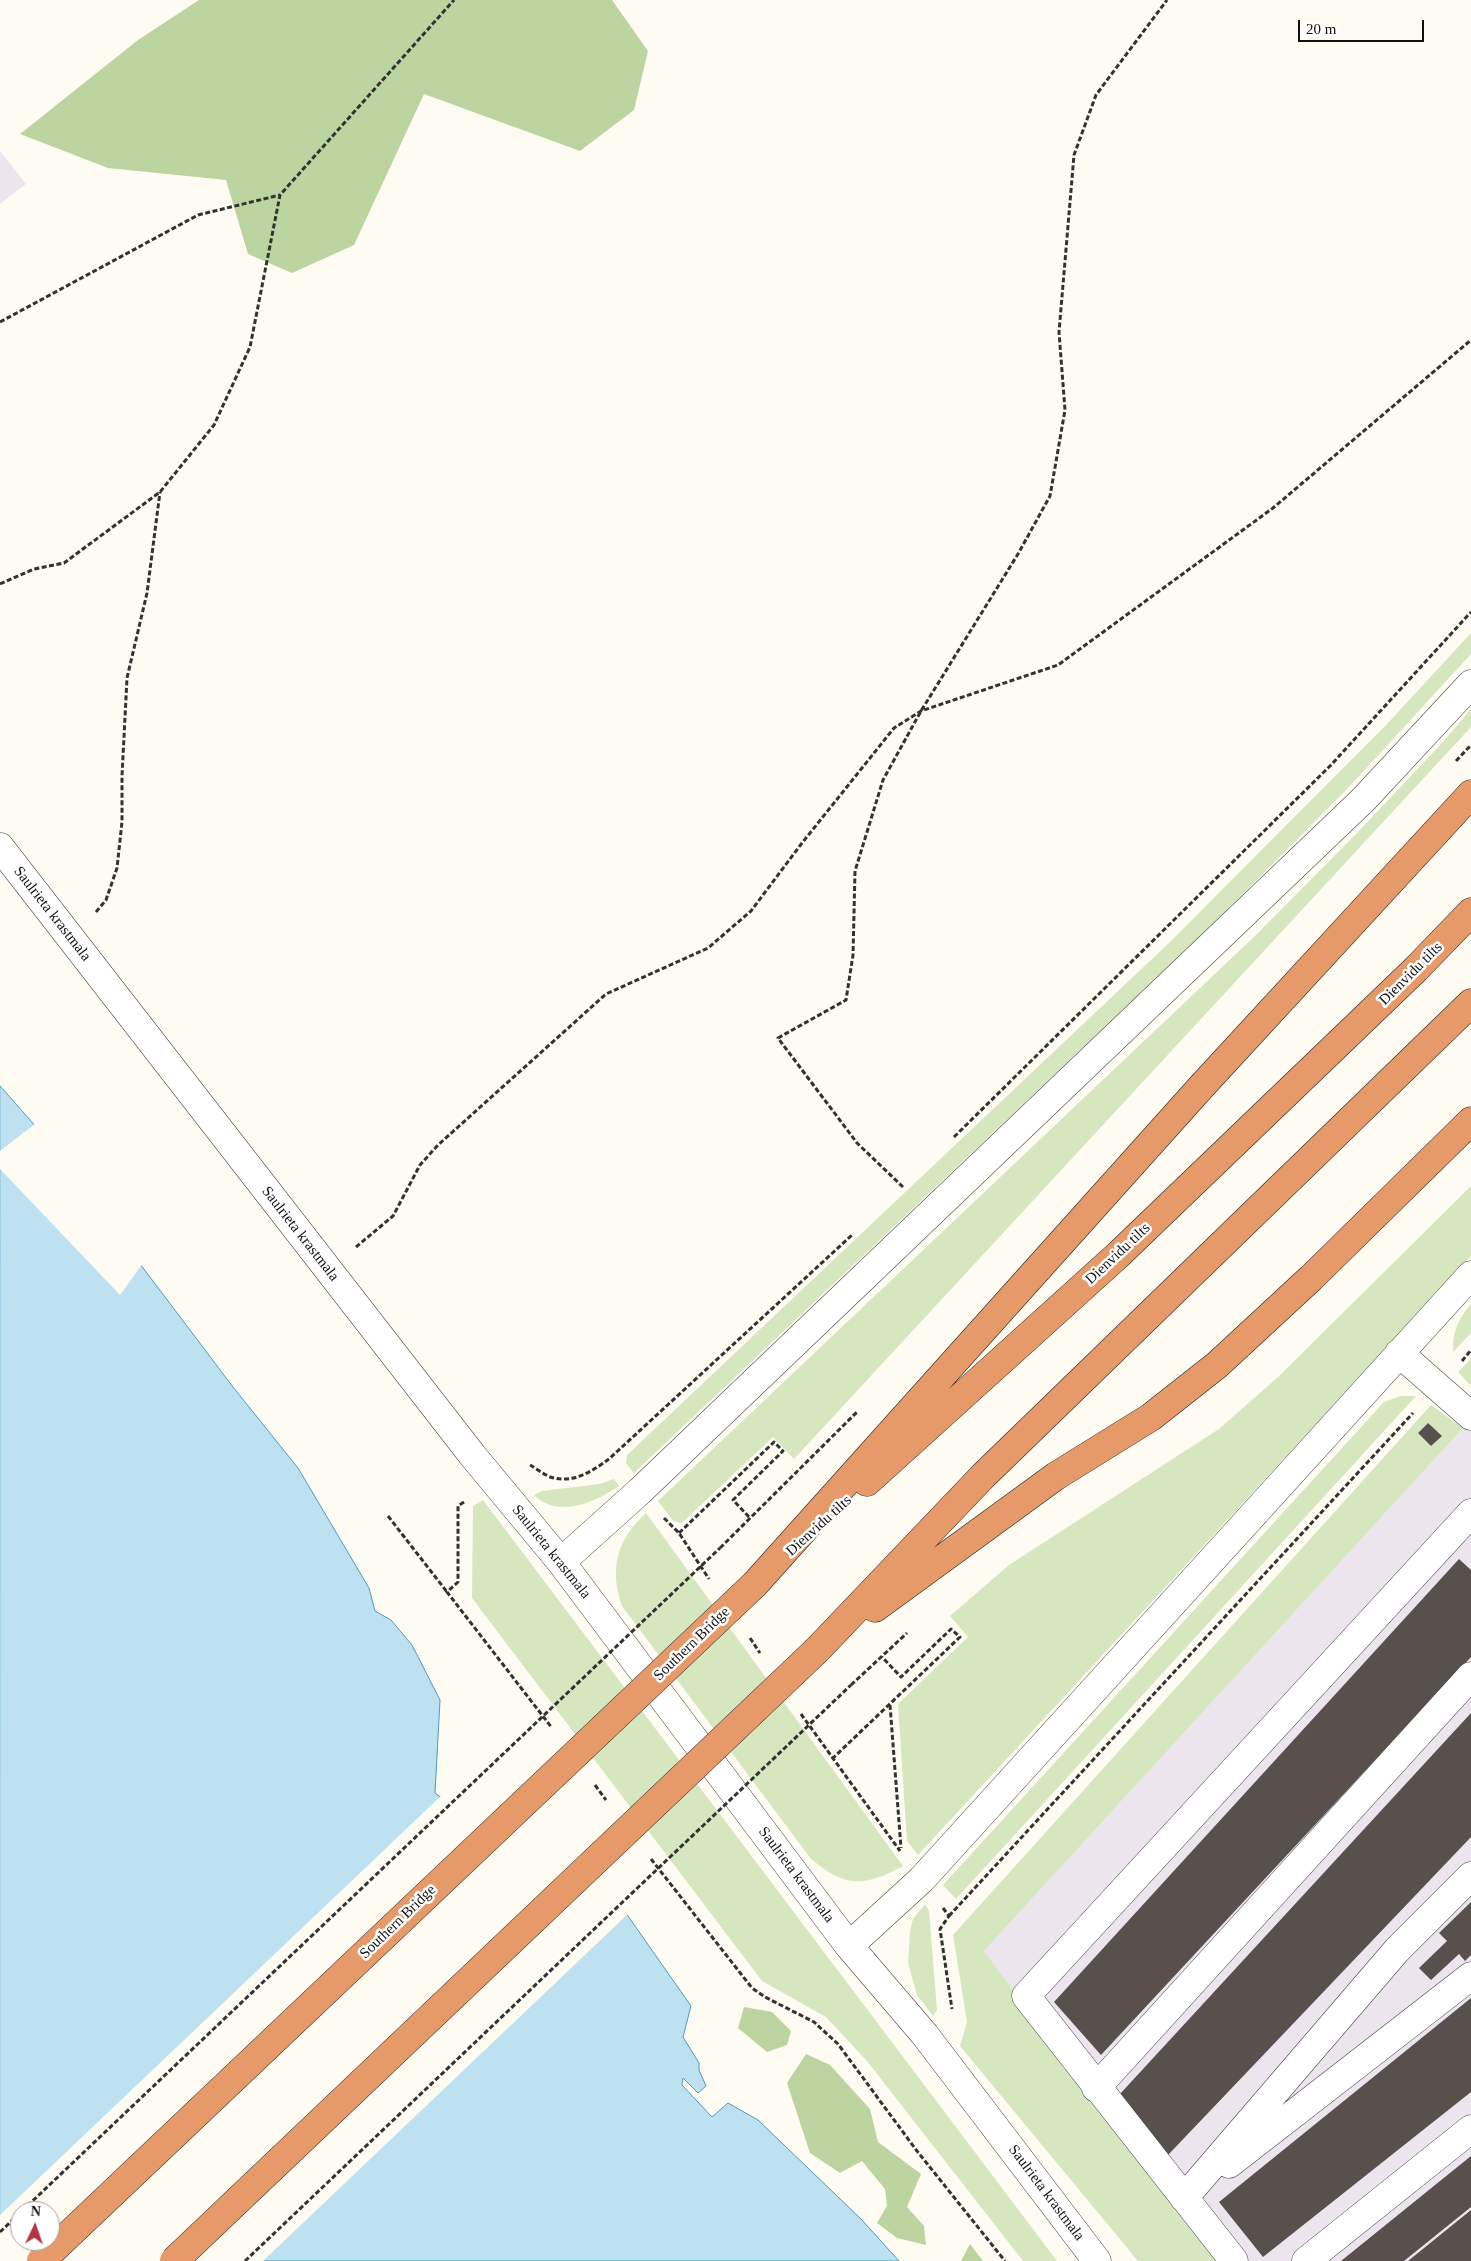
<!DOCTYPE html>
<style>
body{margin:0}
#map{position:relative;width:1471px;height:2261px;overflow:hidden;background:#fefbf3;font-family:Georgia,serif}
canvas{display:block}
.north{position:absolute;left:10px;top:2201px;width:50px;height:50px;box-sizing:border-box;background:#fff;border:1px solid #9f9f9f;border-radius:50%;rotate:3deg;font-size:14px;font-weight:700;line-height:20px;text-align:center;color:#101010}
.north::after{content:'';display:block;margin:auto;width:18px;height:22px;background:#b33444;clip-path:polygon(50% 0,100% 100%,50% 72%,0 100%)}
.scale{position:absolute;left:1298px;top:20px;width:126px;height:22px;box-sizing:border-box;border:2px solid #101010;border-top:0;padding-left:6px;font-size:15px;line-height:18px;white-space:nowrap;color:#101010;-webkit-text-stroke:4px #fff;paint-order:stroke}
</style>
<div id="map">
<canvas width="1471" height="2261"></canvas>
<div class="north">N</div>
<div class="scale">20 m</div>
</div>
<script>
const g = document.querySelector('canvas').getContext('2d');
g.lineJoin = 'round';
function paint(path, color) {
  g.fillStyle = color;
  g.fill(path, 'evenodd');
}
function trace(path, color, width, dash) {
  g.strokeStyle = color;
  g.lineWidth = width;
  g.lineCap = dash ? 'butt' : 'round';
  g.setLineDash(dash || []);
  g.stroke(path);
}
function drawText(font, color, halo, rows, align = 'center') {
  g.font = font + ' Georgia,serif';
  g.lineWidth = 5;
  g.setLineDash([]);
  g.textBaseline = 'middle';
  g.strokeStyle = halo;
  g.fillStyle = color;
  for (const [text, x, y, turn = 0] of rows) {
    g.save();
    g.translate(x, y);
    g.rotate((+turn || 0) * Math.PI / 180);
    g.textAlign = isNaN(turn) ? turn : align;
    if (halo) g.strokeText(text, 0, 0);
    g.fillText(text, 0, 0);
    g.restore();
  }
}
const industrial = new Path2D(`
 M 0,151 L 26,184 L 0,204 Z
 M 1471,1419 L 1471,2261 L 1216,2261 L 984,1951 Z`);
const green = new Path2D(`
 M 1471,633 L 1471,654 L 1349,787 L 1212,925 L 634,1473 L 626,1463 L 627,1455 L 1170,942 L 1387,724 Z
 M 1471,709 L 1471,727 L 794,1459 L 773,1437 L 685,1520 L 681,1523 L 673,1521 L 658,1501 L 1255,936 L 1359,831 L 1442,743 Z
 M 1471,1186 L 1471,1256 L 918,1855 L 907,1841 L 898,1704 L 968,1637 L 950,1616 L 1009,1565 L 1219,1429 L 1277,1378 Z
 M 1471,1304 L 1471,1333 L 1453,1352 C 1452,1333 1458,1319 1471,1304 Z
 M 1471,1359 L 1471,1386 L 1458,1372 Z
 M 1401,1396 L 1416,1396 L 956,1899 L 943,1885 L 1384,1402 Z
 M 1431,1405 L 1463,1428 L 984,1951 L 1216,2261 L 1138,2261 L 960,2046 L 967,2022 L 953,1935 ZM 1428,1423 L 1441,1436 L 1431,1446 L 1418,1433 Z
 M 614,1479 L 619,1486 C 596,1502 558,1519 534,1495 L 542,1491 L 600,1484 Z
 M 483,1500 L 1057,2261 L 1023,2261 L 867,2061 L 826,2017 L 762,1981 L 472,1598 L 473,1506 Z
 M 646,1513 L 903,1866 C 864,1887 846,1888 811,1859 L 622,1606 C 609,1569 617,1539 646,1513 Z
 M 925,1904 L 929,1911 L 937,2010 L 933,2016 L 917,1995 L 908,1963 L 910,1932 L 913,1919 Z`);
const forest = new Path2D(`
 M 199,0 L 612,0 L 648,51 L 634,110 L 580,151 L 424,94 L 354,245 L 292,273 L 248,254 L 226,180 L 108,168 L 20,134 L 138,40 Z
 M 744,2007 L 772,2012 L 791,2031 L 787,2045 L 767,2052 L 738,2028 Z
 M 806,2054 L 830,2065 L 870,2109 L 878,2142 L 921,2174 L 907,2207 L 924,2226 L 926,2245 L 897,2238 L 877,2223 L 887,2206 L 885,2189 L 862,2161 L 840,2173 L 810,2153 L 787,2083 Z
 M 970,2244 L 983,2261 L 961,2261 Z`);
const water = new Path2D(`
 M 0,1086 L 45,1137 L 28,1152 L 131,1252 L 233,1387 L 298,1468 L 369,1588 L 375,1611 L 391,1620 L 412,1645 L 440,1700 L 435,1793 L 480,1826 L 547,1869 L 621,1906 L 691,2006 L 683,2037 L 699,2063 L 699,2070 L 706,2086 L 698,2093 L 683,2078 L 682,2085 L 712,2117 L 728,2103 L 758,2120 L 861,2219 L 899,2261 L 0,2261 ZM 20,2211 L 50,2211 L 50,2241 L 20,2241 Z`);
const pier = new Path2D(`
 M 36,1123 L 48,1137 L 32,1153 L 133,1250 L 143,1263 L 120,1295 L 0,1169 L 0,1151 Z
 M 442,1795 L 481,1824 L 504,1833 L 512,1841 L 548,1867 L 623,1904 L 629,1913 L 263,2261 L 0,2261 L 0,2215 ZM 20,2211 L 50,2211 L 50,2241 L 20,2241 Z`);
const building = new Path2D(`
 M 1428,1423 L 1442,1436 L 1431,1446 L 1418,1433 Z
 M 1459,1559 L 1471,1570 L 1471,1657 L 1101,2055 L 1054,2002 Z
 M 1471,1713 L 1471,1837 L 1168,2155 L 1120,2094 Z
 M 1471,1902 L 1471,1955 L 1465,1961 L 1459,1954 L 1431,1980 L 1419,1968 L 1447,1941 L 1439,1933 Z
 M 1471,1998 L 1471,2092 L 1263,2257 L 1219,2202 Z
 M 1471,2156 L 1471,2207 L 1404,2261 L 1341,2261 Z
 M 1471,2210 L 1471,2261 L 1408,2261 Z`);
const path = new Path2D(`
 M 0,322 L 198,215 L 280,195
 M 0,584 L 34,569 L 64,563 L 160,492 L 214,425 L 250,347 L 280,195 L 454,0
 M 1456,761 L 1471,745
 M 96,912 L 106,900 L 117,868 L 122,822 L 122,776 L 127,678 L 147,593 L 160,492
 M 954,1137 L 1331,765 L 1471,612
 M 903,1187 L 857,1143 L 778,1038 L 846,1000 L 853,955 L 855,871 L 883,780 L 921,711 L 1018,554 L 1050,496 L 1065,410 L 1059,332 L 1074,155 L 1096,95 L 1167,0
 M 356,1247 L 393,1216 L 420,1165 L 438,1145 L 606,994 L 708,948 L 751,911 L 802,843 L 894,728 L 921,711 L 1058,665 L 1273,508 L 1471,340
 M 1462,1361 L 1471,1350
 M 530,1465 C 537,1469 545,1476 554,1478 C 575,1483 594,1470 609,1459 L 852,1235
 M 464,1502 L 458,1506 L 458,1582 L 447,1592 L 552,1728
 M 388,1516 L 447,1592
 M 664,1518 L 679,1533 L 709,1579
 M 679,1533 L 774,1442 L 783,1451 L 733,1500 L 750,1518
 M 720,1548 L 858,1411
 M 750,1638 L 760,1653
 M 851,1685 L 907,1633
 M 890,1705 L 901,1848
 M 801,1714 L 900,1851
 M 832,1759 L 960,1637 L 951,1629 L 901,1677 L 882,1657
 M 595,1785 L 606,1800
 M 651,1859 L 752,1988 L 765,1997 L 814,2022 L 838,2044 L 917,2151 L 1005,2261
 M 943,1908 L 949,1916 L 940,1929 L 952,2009
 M 949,1916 L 1413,1413
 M 0,2232 L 20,2213`);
const minor = new Path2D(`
 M 0,847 L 473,1456 L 561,1562 L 849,1946 L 925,2035 L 1097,2261
 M 1399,1353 L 1471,1416
 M 561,1562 L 640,1491 L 1364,799 L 1471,684
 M 849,1946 L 922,1879 L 1471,1275
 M 1096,2088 L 1471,1676
 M 1229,2164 L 1471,1976
 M 1184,2198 L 1397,1950 L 1471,1876
 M 1234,2261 L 1026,1996 L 1471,1513
 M 1306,2261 L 1471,2129`);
const highway = new Path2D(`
 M 867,1482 L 1118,1255 L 1416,969 L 1471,912
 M 755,1584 L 1202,1086 L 1471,794
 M 875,1608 L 1056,1476 L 1151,1417 L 1217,1365 L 1311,1278 L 1471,1121
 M 817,1650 L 983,1476 L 1471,1003`);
const pathBridge = new Path2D(`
 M 22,2211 L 720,1548
 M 245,2261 L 851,1685`);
const highwayBridge = new Path2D(`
 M 41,2261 L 755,1584
 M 174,2261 L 817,1650`);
const streetNames = [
 ["Saulrieta krastmala",52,914,52],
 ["Dienvidu tilts",1411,974,-45],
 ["Saulrieta krastmala",300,1234,52],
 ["Dienvidu tilts",1118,1254,-43],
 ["Dienvidu tilts",819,1526,-42],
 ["Saulrieta krastmala",551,1552,51],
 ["Southern Bridge",692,1644,-44],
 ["Saulrieta krastmala",796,1875,53],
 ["Southern Bridge",398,1922,-44],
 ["Saulrieta krastmala",1046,2193,53]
];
paint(industrial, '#ece5ed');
paint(green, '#d6e6bf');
paint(forest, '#bcd5a0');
paint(water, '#bde1f1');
trace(water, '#4a9ac1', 1);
paint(pier, '#fefbf3');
paint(building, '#57504d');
trace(minor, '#434343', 29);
trace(highway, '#212121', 29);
trace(path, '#323232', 3, [5, 2.5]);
trace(minor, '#fff', 28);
trace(highway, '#e69969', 28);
trace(highwayBridge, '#212121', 29, []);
trace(pathBridge, '#323232', 3, [5, 2.5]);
trace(highwayBridge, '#e69969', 28);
drawText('15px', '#101010', '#fff', streetNames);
</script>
